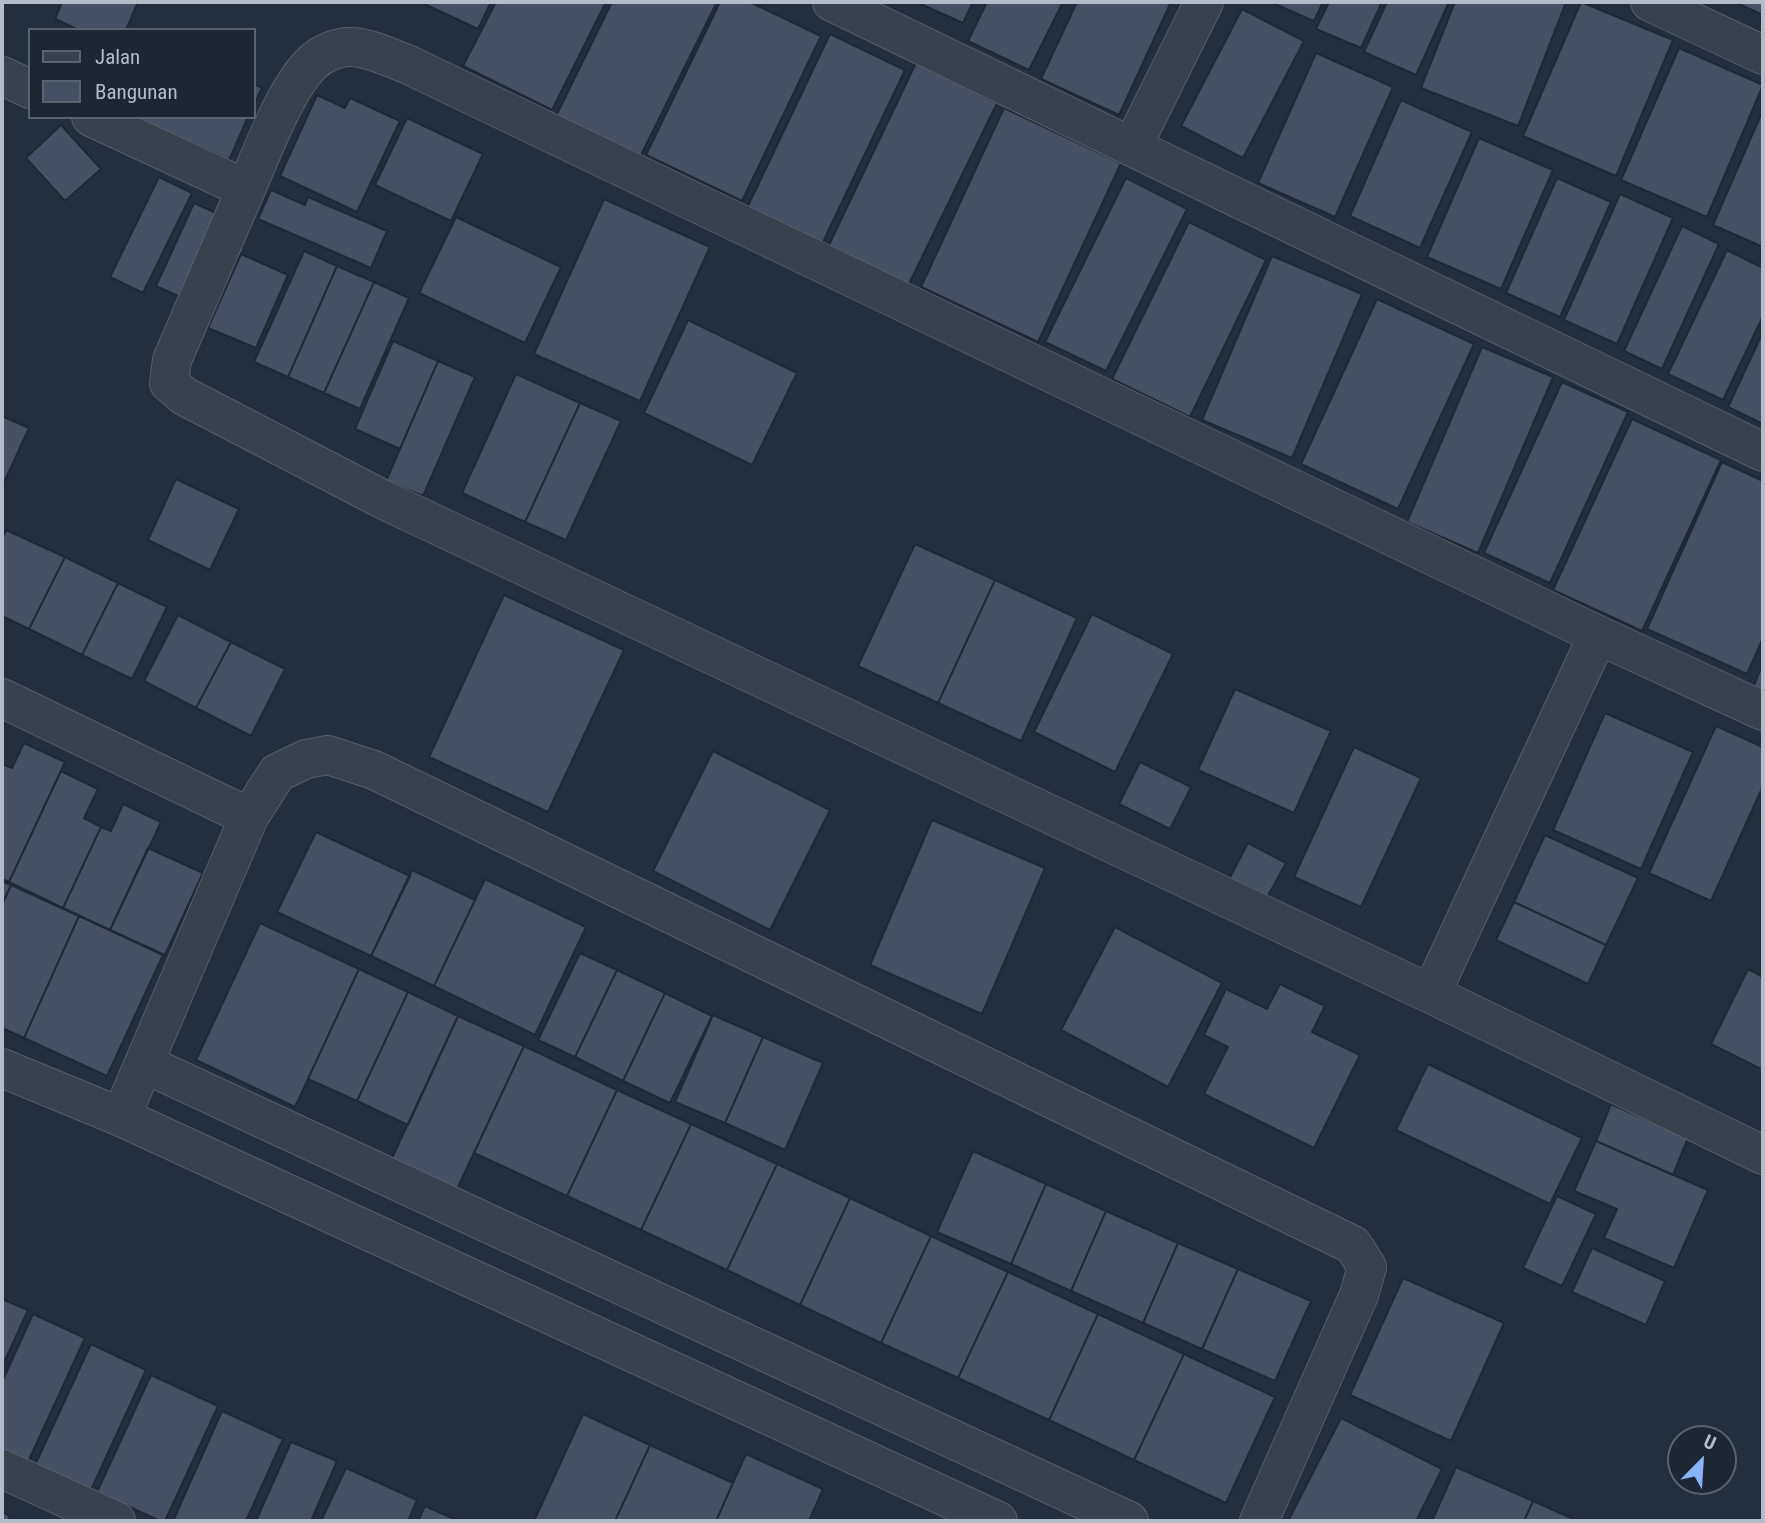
<!DOCTYPE html>
<style>
body{margin:0}
#map{position:relative;width:1765px;height:1523px;overflow:hidden;background:#242f3e;font-family:"Roboto Condensed",sans-serif}
canvas{display:block}
.frame{position:absolute;inset:0;border:4px solid #b4bcc9;pointer-events:none}
.legend{position:absolute;left:28px;top:28px;width:228px;height:91px;box-sizing:border-box;background:#1d2633;border:2px solid #59626f;margin:0;padding:9px 12px;list-style:none;font-size:21px;color:#b4bcc9}
.legend li{display:flex;align-items:center;gap:14px;height:35px}
.legend b{width:35px;border:2px solid #59626f}
.north{position:absolute;left:1667px;top:1425px;width:70px;height:70px;box-sizing:border-box;background:#1d2633;border:2px solid #59626f;border-radius:50%;rotate:24deg;font-size:19px;font-weight:700;line-height:28px;text-align:center;color:#b4bcc9}
.north::after{content:'';display:block;margin:auto;width:24px;height:32px;background:#8ab4f8;clip-path:polygon(50% 0,100% 100%,50% 72%,0 100%)}
</style>
<div id="map">
<canvas width="1765" height="1523"></canvas>
<div class="frame"></div>
<ul class="legend">
<li><b style="height:9px;background:#38414e"></b>Jalan</li>
<li><b style="height:19px;background:#455162"></b>Bangunan</li>
</ul>
<div class="north">U</div>
</div>
<script>
const g = document.querySelector('canvas').getContext('2d');
g.lineJoin = 'round';
function paint(path, color) {
  g.fillStyle = color;
  g.fill(path, 'evenodd');
}
function trace(path, color, width, dash) {
  g.strokeStyle = color;
  g.lineWidth = width;
  g.lineCap = dash ? 'butt' : 'round';
  g.setLineDash(dash || []);
  g.stroke(path);
}
const building = new Path2D(`
 M 62,2 L 138,2 L 126,30 L 79,30 L 55,19 Z
 M 420,2 L 491,2 L 478,29 Z
 M 496,2 L 606,2 L 552,110 L 463,66 Z
 M 612,2 L 717,2 L 640,157 L 556,116 Z
 M 720,2 L 750,2 L 821,36 L 742,201 L 646,155 Z
 M 916,2 L 973,2 L 963,23 Z
 M 987,2 L 1063,2 L 1029,70 L 968,41 Z
 M 1077,2 L 1171,2 L 1119,115 L 1041,79 Z
 M 1270,2 L 1323,2 L 1314,21 Z
 M 1329,2 L 1382,2 L 1361,48 L 1316,29 Z
 M 1387,2 L 1449,2 L 1416,75 L 1364,52 Z
 M 1455,2 L 1566,2 L 1518,126 L 1421,88 Z
 M 1581,2 L 1673,40 L 1616,176 L 1523,136 Z
 M 1734,2 L 1763,2 L 1763,15 Z
 M 1242,9 L 1304,41 L 1243,158 L 1181,126 Z
 M 830,34 L 905,70 L 822,244 L 747,208 Z
 M 1679,48 L 1763,85 L 1707,217 L 1621,180 Z
 M 1316,53 L 1393,87 L 1335,217 L 1258,183 Z
 M 916,63 L 997,103 L 908,286 L 828,247 Z
 M 254,84 L 262,88 L 254,105 Z
 M 317,95 L 345,108 L 350,98 L 400,121 L 357,212 L 280,176 Z
 M 1401,100 L 1472,132 L 1420,248 L 1350,216 Z
 M 1004,108 L 1121,163 L 1038,342 L 921,287 Z
 M 1763,110 L 1763,247 L 1713,225 Z
 M 135,117 L 248,117 L 229,160 Z
 M 407,118 L 483,154 L 451,221 L 375,185 Z
 M 61,125 L 101,169 L 65,201 L 26,158 Z
 M 1479,138 L 1553,170 L 1501,289 L 1427,257 Z
 M 159,177 L 192,193 L 143,293 L 110,277 Z
 M 1126,178 L 1187,209 L 1106,371 L 1045,342 Z
 M 1557,178 L 1611,202 L 1560,317 L 1506,293 Z
 M 271,190 L 305,205 L 308,197 L 387,231 L 371,268 L 258,219 Z
 M 1620,194 L 1673,218 L 1617,344 L 1564,320 Z
 M 604,199 L 710,247 L 640,401 L 534,354 Z
 M 194,203 L 225,217 L 187,300 L 156,286 Z
 M 456,217 L 561,267 L 525,343 L 419,293 Z
 M 1189,222 L 1266,260 L 1190,417 L 1112,379 Z
 M 1682,226 L 1719,244 L 1662,369 L 1624,351 Z
 M 1727,250 L 1763,268 L 1763,316 L 1723,400 L 1668,374 Z
 M 304,251 L 337,266 L 288,377 L 254,362 Z
 M 241,254 L 288,275 L 256,348 L 208,328 Z
 M 1272,256 L 1362,294 L 1292,458 L 1202,420 Z
 M 337,266 L 374,282 L 324,393 L 288,377 Z
 M 374,282 L 409,298 L 360,409 L 324,393 Z
 M 1377,299 L 1474,344 L 1398,509 L 1301,464 Z
 M 688,320 L 797,373 L 752,465 L 644,413 Z
 M 1763,332 L 1763,424 L 1728,407 Z
 M 393,341 L 438,361 L 400,449 L 355,429 Z
 M 1482,347 L 1553,377 L 1478,553 L 1407,522 Z
 M 438,361 L 475,377 L 423,496 L 386,481 Z
 M 516,374 L 580,403 L 525,522 L 462,493 Z
 M 1562,382 L 1628,412 L 1550,583 L 1484,553 Z
 M 580,403 L 621,421 L 566,540 L 525,522 Z
 M 2,416 L 29,428 L 2,487 Z
 M 1632,419 L 1721,460 L 1642,631 L 1553,590 Z
 M 1722,462 L 1763,481 L 1763,638 L 1747,674 L 1647,629 Z
 M 176,479 L 239,509 L 210,570 L 148,540 Z
 M 6,530 L 65,557 L 29,629 L 2,616 L 2,539 Z
 M 915,544 L 995,580 L 938,703 L 858,666 Z
 M 65,557 L 118,583 L 82,655 L 29,629 Z
 M 995,580 L 1077,618 L 1021,741 L 938,703 Z
 M 118,583 L 167,607 L 132,679 L 82,655 Z
 M 504,595 L 624,650 L 548,812 L 429,757 Z
 M 1092,614 L 1173,654 L 1115,772 L 1034,732 Z
 M 178,615 L 231,642 L 196,708 L 144,681 Z
 M 231,642 L 285,669 L 251,736 L 196,708 Z
 M 1763,663 L 1763,692 L 1753,688 Z
 M 1235,689 L 1331,731 L 1294,813 L 1198,770 Z
 M 1605,713 L 1693,752 L 1641,869 L 1553,830 Z
 M 1716,726 L 1763,747 L 1763,786 L 1711,901 L 1649,873 Z
 M 24,743 L 65,762 L 9,882 L 2,879 L 2,764 L 12,768 Z
 M 1354,747 L 1421,778 L 1361,907 L 1294,877 Z
 M 713,751 L 830,810 L 770,930 L 653,871 Z
 M 1140,762 L 1191,787 L 1170,829 L 1119,804 Z
 M 61,771 L 98,789 L 84,818 L 101,827 L 63,908 L 9,882 Z
 M 123,804 L 161,822 L 110,930 L 63,908 L 101,827 L 111,831 Z
 M 932,820 L 1045,868 L 982,1014 L 870,965 Z
 M 316,832 L 410,876 L 371,956 L 277,912 Z
 M 1545,835 L 1638,878 L 1606,945 L 1514,902 Z
 M 1248,843 L 1286,863 L 1264,903 L 1227,883 Z
 M 148,848 L 203,873 L 165,955 L 110,930 Z
 M 412,870 L 475,900 L 434,986 L 371,956 Z
 M 485,879 L 586,927 L 535,1035 L 434,986 Z
 M 2,881 L 11,885 L 2,905 Z
 M 11,885 L 79,916 L 24,1038 L 2,1028 L 2,905 Z
 M 1514,902 L 1606,945 L 1588,984 L 1496,940 Z
 M 79,916 L 163,955 L 107,1076 L 24,1038 Z
 M 260,923 L 359,969 L 295,1107 L 196,1060 Z
 M 1115,927 L 1222,983 L 1168,1087 L 1061,1030 Z
 M 580,953 L 617,970 L 575,1057 L 538,1040 Z
 M 359,969 L 408,992 L 357,1101 L 308,1079 Z
 M 1748,969 L 1763,977 L 1763,1070 L 1711,1044 Z
 M 617,970 L 665,993 L 623,1081 L 575,1057 Z
 M 1280,984 L 1325,1006 L 1312,1032 L 1360,1055 L 1314,1148 L 1204,1094 L 1228,1047 L 1204,1035 L 1226,989 L 1267,1009 Z
 M 408,992 L 458,1016 L 408,1125 L 357,1101 Z
 M 665,993 L 712,1016 L 670,1103 L 623,1081 Z
 M 713,1015 L 763,1037 L 725,1123 L 675,1102 Z
 M 458,1016 L 524,1046 L 457,1189 L 392,1158 Z
 M 763,1037 L 823,1063 L 785,1150 L 725,1123 Z
 M 524,1046 L 617,1090 L 567,1196 L 474,1153 Z
 M 1428,1064 L 1582,1138 L 1550,1204 L 1396,1130 Z
 M 617,1090 L 691,1124 L 641,1230 L 567,1196 Z
 M 1611,1104 L 1688,1138 L 1673,1175 L 1596,1141 Z
 M 691,1124 L 777,1164 L 727,1270 L 641,1230 Z
 M 1596,1141 L 1708,1190 L 1674,1268 L 1604,1238 L 1617,1209 L 1574,1191 Z
 M 973,1151 L 1046,1184 L 1011,1264 L 937,1232 Z
 M 777,1164 L 850,1198 L 800,1305 L 727,1270 Z
 M 1046,1184 L 1106,1211 L 1071,1291 L 1011,1264 Z
 M 1557,1196 L 1596,1214 L 1562,1286 L 1523,1268 Z
 M 850,1198 L 931,1236 L 881,1343 L 800,1305 Z
 M 1106,1211 L 1178,1243 L 1143,1323 L 1071,1291 Z
 M 931,1236 L 1008,1272 L 958,1378 L 881,1343 Z
 M 1178,1243 L 1238,1269 L 1202,1349 L 1143,1323 Z
 M 1592,1248 L 1665,1281 L 1646,1325 L 1572,1292 Z
 M 1238,1269 L 1311,1301 L 1275,1381 L 1202,1349 Z
 M 1008,1272 L 1098,1314 L 1049,1420 L 958,1378 Z
 M 1403,1278 L 1504,1323 L 1451,1441 L 1350,1395 Z
 M 2,1299 L 28,1310 L 2,1367 Z
 M 33,1314 L 85,1338 L 28,1462 L 2,1450 L 2,1382 Z
 M 1098,1314 L 1184,1354 L 1134,1460 L 1049,1420 Z
 M 91,1344 L 146,1370 L 91,1490 L 35,1465 Z
 M 1184,1354 L 1275,1397 L 1226,1503 L 1134,1460 Z
 M 151,1375 L 218,1406 L 165,1521 L 160,1521 L 97,1492 Z
 M 222,1411 L 283,1439 L 246,1521 L 173,1521 Z
 M 583,1414 L 650,1445 L 615,1521 L 534,1521 Z
 M 1341,1418 L 1442,1469 L 1416,1521 L 1288,1521 Z
 M 291,1442 L 337,1461 L 311,1521 L 256,1521 Z
 M 650,1445 L 733,1483 L 716,1521 L 615,1521 Z
 M 746,1454 L 823,1489 L 809,1521 L 716,1521 Z
 M 1456,1467 L 1533,1501 L 1524,1521 L 1432,1521 Z
 M 346,1468 L 417,1500 L 408,1521 L 321,1521 Z
 M 1533,1501 L 1578,1521 L 1524,1521 Z
 M 425,1506 L 459,1521 L 418,1521 Z
 M 2,1512 L 10,1516 L 8,1521 L 2,1521 Z`);
const minor = new Path2D(`
 M 832,2 L 1763,452
 M 1650,2 L 1763,55
 M 2,76 L 30,89
 M 91,117 L 246,189 C 261,155 286,87 312,63 C 321,54 338,46 352,47 C 371,48 391,58 409,65 L 1598,635 L 1763,711
 M 1132,147 L 1204,2
 M 246,189 L 172,360 L 169,383 L 184,396 L 386,501 L 1431,994 L 1763,1155
 M 2,698 L 249,817 L 277,773 L 306,759 L 328,755 L 374,770 L 1353,1245 L 1367,1267 L 1359,1295 L 1259,1521
 M 1431,994 L 1598,635
 M 145,1064 L 1129,1521
 M 2,1068 L 121,1117 L 998,1521
 M 121,1117 L 249,817
 M 2,1469 L 116,1521`);
paint(building, '#455162');
trace(building, '#1f2835', 2);
trace(minor, '#565f6c', 40);
trace(minor, '#38414e', 38);
</script>
